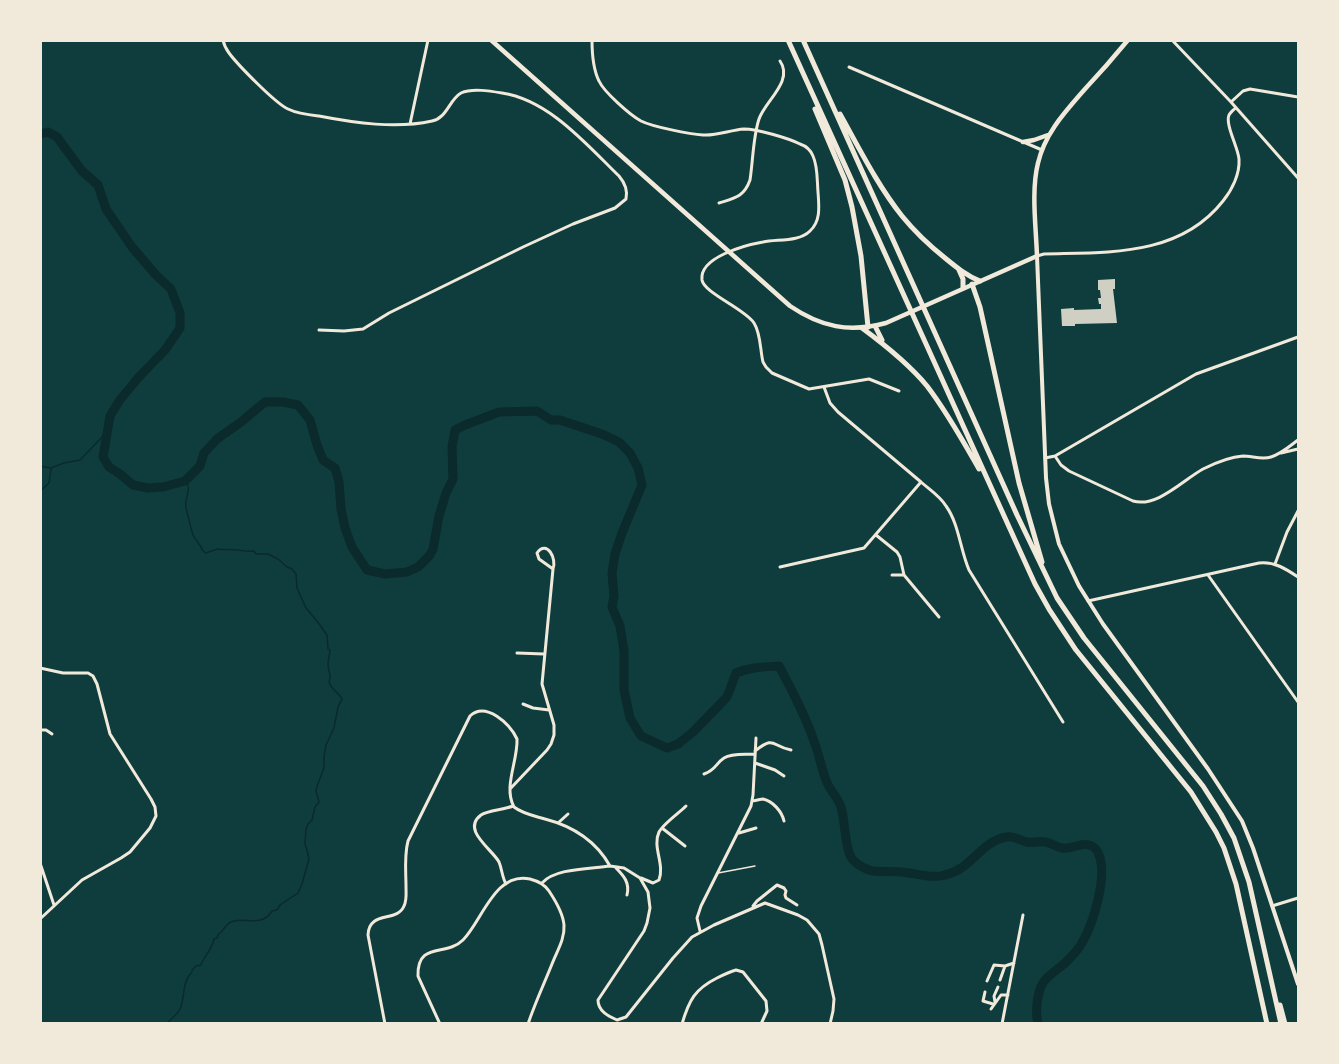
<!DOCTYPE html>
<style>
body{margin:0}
#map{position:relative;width:1339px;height:1064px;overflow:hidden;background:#0f3d3e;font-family:"Sofia Sans Condensed",sans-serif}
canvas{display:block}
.frame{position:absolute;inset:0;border:42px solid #f1e9da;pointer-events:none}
</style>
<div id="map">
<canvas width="1339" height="1064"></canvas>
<div class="frame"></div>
</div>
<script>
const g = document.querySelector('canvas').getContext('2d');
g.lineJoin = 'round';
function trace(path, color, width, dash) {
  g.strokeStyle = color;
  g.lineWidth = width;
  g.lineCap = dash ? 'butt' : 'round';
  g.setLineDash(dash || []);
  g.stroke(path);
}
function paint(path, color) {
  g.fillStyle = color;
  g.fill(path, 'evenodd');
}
const stream = new Path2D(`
 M 40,466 L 51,468 L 64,463 L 80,460 L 107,432
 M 40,491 L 49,483 L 51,469
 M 166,1024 C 171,1019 176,1016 180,1009 C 185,998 182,981 192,972 L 192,970 L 196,966 L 201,965 C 204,956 212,950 214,939 L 217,938 C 220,930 217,937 223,930 C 226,927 225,926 229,923 C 242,915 261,929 272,911 L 277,910 L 280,905 L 298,893 L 302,884 L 309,859 L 307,850 L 305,844 L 306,829 L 308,824 L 312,820 L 315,807 L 319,802 L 316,791 L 317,786 L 324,768 L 324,757 L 326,745 L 334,728 L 338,707 L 342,699 C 339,692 332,691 329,682 C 332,675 328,671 328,664 C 328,660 330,655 330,650 L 328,649 L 327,635 L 317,621 L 306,608 L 297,588 L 296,574 L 292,569 L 287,567 L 278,559 L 268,554 L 256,554 L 254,551 C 248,552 244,551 238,550 C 231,549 224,550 217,549 L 206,553 L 203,551 C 201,544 196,542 193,535 C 191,529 188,515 186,508 C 184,497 193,489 185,481`);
const river = new Path2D(`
 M 40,134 L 48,132 L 57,137 L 82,171 L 98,185 L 106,209 L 132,247 L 156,275 L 171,289 L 180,313 L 180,328 L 165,350 L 138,378 L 119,401 L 110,416 L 103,457 L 109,467 L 120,474 L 133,485 L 148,488 L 163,487 L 185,481 L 200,466 L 204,453 L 217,439 L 241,422 L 265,402 L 283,402 L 298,405 L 310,420 L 317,445 L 323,460 L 335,468 L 339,482 L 341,509 L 345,528 L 352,547 L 367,570 L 385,574 L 407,572 L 418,567 L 430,555 L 433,549 L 439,516 L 446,493 L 453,479 L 452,447 L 455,430 L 465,425 L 499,412 L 537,411 L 551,420 L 560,420 L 602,434 L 619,442 L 630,453 L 638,468 L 642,485 L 622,533 L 615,554 L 612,573 L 614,596 L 612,607 L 620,626 L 624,651 L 624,690 L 630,718 L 641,736 L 667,748 L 678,744 L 693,732 L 727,697 L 736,673 C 750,667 764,667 779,666 C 792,690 805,715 814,741 C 819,754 821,767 826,780 C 829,790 838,797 841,807 C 845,820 845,848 851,857 C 854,863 866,870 873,871 C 882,872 892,871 901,872 C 916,873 930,879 945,875 C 972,869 980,842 1006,837 C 1014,835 1020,841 1027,842 C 1033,843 1039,841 1045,842 C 1051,843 1057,847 1062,848 C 1072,850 1080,842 1089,845 C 1096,847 1098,851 1100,858 C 1106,880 1094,921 1083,941 C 1080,947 1074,954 1069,959 C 1062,967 1052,972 1045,980 C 1037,989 1035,1012 1038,1024`);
const building = new Path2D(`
 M 1115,279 L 1115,289 L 1113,289 L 1117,323 L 1075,324 L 1075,326 L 1062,326 L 1061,309 L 1074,308 L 1074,310 L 1101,309 L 1101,304 L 1099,304 L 1098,298 L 1101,298 L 1100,290 L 1098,290 L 1098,280 Z`);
const service = new Path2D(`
 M 718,873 L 755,866`);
const minor = new Path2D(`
 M 223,40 C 224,45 226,49 229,53 C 238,65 275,103 288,109 C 298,114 309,115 319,116 C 355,123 396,129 432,121 C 447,118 449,100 461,93 C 472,88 490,91 502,93 C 549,100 586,144 619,176 C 625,183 628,190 626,199 L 615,208 L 573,224 L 523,247 L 389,313 L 363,329 L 344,331 L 319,330
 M 592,40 C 592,53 593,69 599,81 C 604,92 630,115 641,121 C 653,127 690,134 703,135 C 717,136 730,130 744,129 C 757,129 788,138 800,144 C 806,146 811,151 813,156 C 818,167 817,181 818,192 C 819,206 821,221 810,231 C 799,242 778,239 763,242 C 746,245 699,257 702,280 C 704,293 745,309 754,323 C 761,334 760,350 763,362 L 766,367 L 772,373 L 809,389 L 869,379 L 899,391
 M 1172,40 L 1231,102 L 1298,178
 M 849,67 L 1042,150
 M 1231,102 L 1243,91 L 1250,89 L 1298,97
 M 410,124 L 428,40
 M 719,203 C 735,198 744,197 750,180 C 753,161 753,137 759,119 C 765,101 794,81 780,61
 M 1037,256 L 1044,254 C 1108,252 1179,257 1223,201 C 1232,190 1240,174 1239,159 C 1238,147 1225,125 1229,115 C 1230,113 1234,109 1236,108
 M 1281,453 L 1298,449
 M 1055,456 L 1061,465 L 1069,471 L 1133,501 C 1157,508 1183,480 1203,469 C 1215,463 1229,457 1243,456 C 1252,456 1262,460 1271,457 C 1281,454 1290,446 1298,440
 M 1045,458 L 1055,456 L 1196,374 L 1298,337
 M 921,482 C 930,490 940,496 946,506 C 959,524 960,549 969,570 L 1063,722
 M 876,535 L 897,552 L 900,557 L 904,575 L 939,617
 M 1275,564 L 1287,532 L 1298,511
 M 780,567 L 864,548 L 921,482 L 838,412 L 830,403 L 824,387
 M 892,575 L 904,575
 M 1208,575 L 1298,702
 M 1088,601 L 1259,563 C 1274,561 1286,569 1298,577
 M 517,653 L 544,654
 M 40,668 L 63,673 L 88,673 L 93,676 L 97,684 L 110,734 L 151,799 L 155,807 L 156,816 L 150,828 L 130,852 L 121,858 L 82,880 L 40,919
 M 523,704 L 533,708 L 549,710
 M 40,730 L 46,730 L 52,734
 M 755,751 C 775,735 771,746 791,750
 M 755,763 L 775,770 L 784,776
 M 704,774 C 716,770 716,763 724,758 C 732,753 746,755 755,754
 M 510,789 L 547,750 L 551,744 L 554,735 L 554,725 L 542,684 L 553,569 C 557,559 547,539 537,553 L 539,559 L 553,569
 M 752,801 C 753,801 762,799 763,799 C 773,801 782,812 784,821
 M 558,823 L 568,814
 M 662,828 L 685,846
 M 739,833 L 756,828
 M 40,863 L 54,905
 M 616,868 C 624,876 630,883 627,895
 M 641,878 L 653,883 L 659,880 C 665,864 652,847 659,832 C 663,824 679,813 686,806
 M 542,883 C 555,868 590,869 610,866
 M 506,884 C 502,877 502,869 499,862 C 492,849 461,830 481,815 C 488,810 503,810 513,806
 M 753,906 L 757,901 L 777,885 L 784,888 L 786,891 L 785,895 L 786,898 L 797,905
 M 1272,906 L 1298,898
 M 700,931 L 697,918 L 701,906 L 751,806 L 753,795 L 756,738
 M 1000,980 L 1005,966
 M 987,981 L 994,965 L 1005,966 L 1014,963
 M 985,992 L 983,1001 L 993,1004
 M 995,1002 L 994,996 L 998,987
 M 991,1009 L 1001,995 L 1008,995
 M 385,1024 L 368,935 C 369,910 397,923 404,906 C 407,900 406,893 406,887 C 406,872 404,856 408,841 L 470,716 C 486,701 510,724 517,739 C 518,761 503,787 514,807 C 523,814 535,816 545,819 C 572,826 596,841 610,866 L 624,868 L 640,878 L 648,892 L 650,908 L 647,923 L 644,931 L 598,1000 C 598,1011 608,1016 617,1020 L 626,1017 L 673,958 L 692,937 L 714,925 L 765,903 L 798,915 L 807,920 L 819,934 L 822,945 L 834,999 L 833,1011 L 830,1024
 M 440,1024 L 418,976 C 417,941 446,957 463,940 C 482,921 495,871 530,879 C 538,881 545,885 549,891 C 555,900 563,913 564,925 C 565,939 557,951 552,964 C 544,984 535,1003 528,1024
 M 682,1024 C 689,1000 695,989 717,978 C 723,975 729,972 736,970 L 743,972 L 766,1001 L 767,1011 L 761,1024
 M 1002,1024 L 1023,915`);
const tertiary = new Path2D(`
 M 1037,256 L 1046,478 L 1049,504 L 1059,544 L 1079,586 L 1103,624 L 1208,769 L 1242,821 L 1253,848 L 1298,984`);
const secondary = new Path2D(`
 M 491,40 L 790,306 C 821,327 849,333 886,323 L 1037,256 C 1036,226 1031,191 1038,163 C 1045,133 1065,112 1085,89 C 1100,73 1114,57 1128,40
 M 1023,142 L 1034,140 L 1048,135`);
const motorway = new Path2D(`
 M 788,40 L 1035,584 L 1049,609 L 1076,650 L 1191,792 L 1216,832 L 1224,848 L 1236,884 L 1267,1024
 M 803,40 L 1017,515 L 1057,598 L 1084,638 L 1203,786 L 1221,814 L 1234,838 L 1249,882 L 1281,1024
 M 815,109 L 845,180 L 852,207 L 861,256 L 868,327
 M 840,114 C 859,148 878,186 902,216 C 915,232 930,246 945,258 C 956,267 967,276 980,281
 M 959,270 L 963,279 L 963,288
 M 972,284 L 980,307 L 1019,483 L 1042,562
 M 875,326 L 882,340
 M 862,328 C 885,345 909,364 927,386 C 947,412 963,441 979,469
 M 1280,1005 L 1285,1024`);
trace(stream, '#0a2a2b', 1.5);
trace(river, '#0a2a2b', 9);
paint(building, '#cfcfc3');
trace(service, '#f1e9da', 1.5);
trace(minor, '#f1e9da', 3);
trace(tertiary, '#f1e9da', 4);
trace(secondary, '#f1e9da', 4.5);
trace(motorway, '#f1e9da', 5);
</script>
